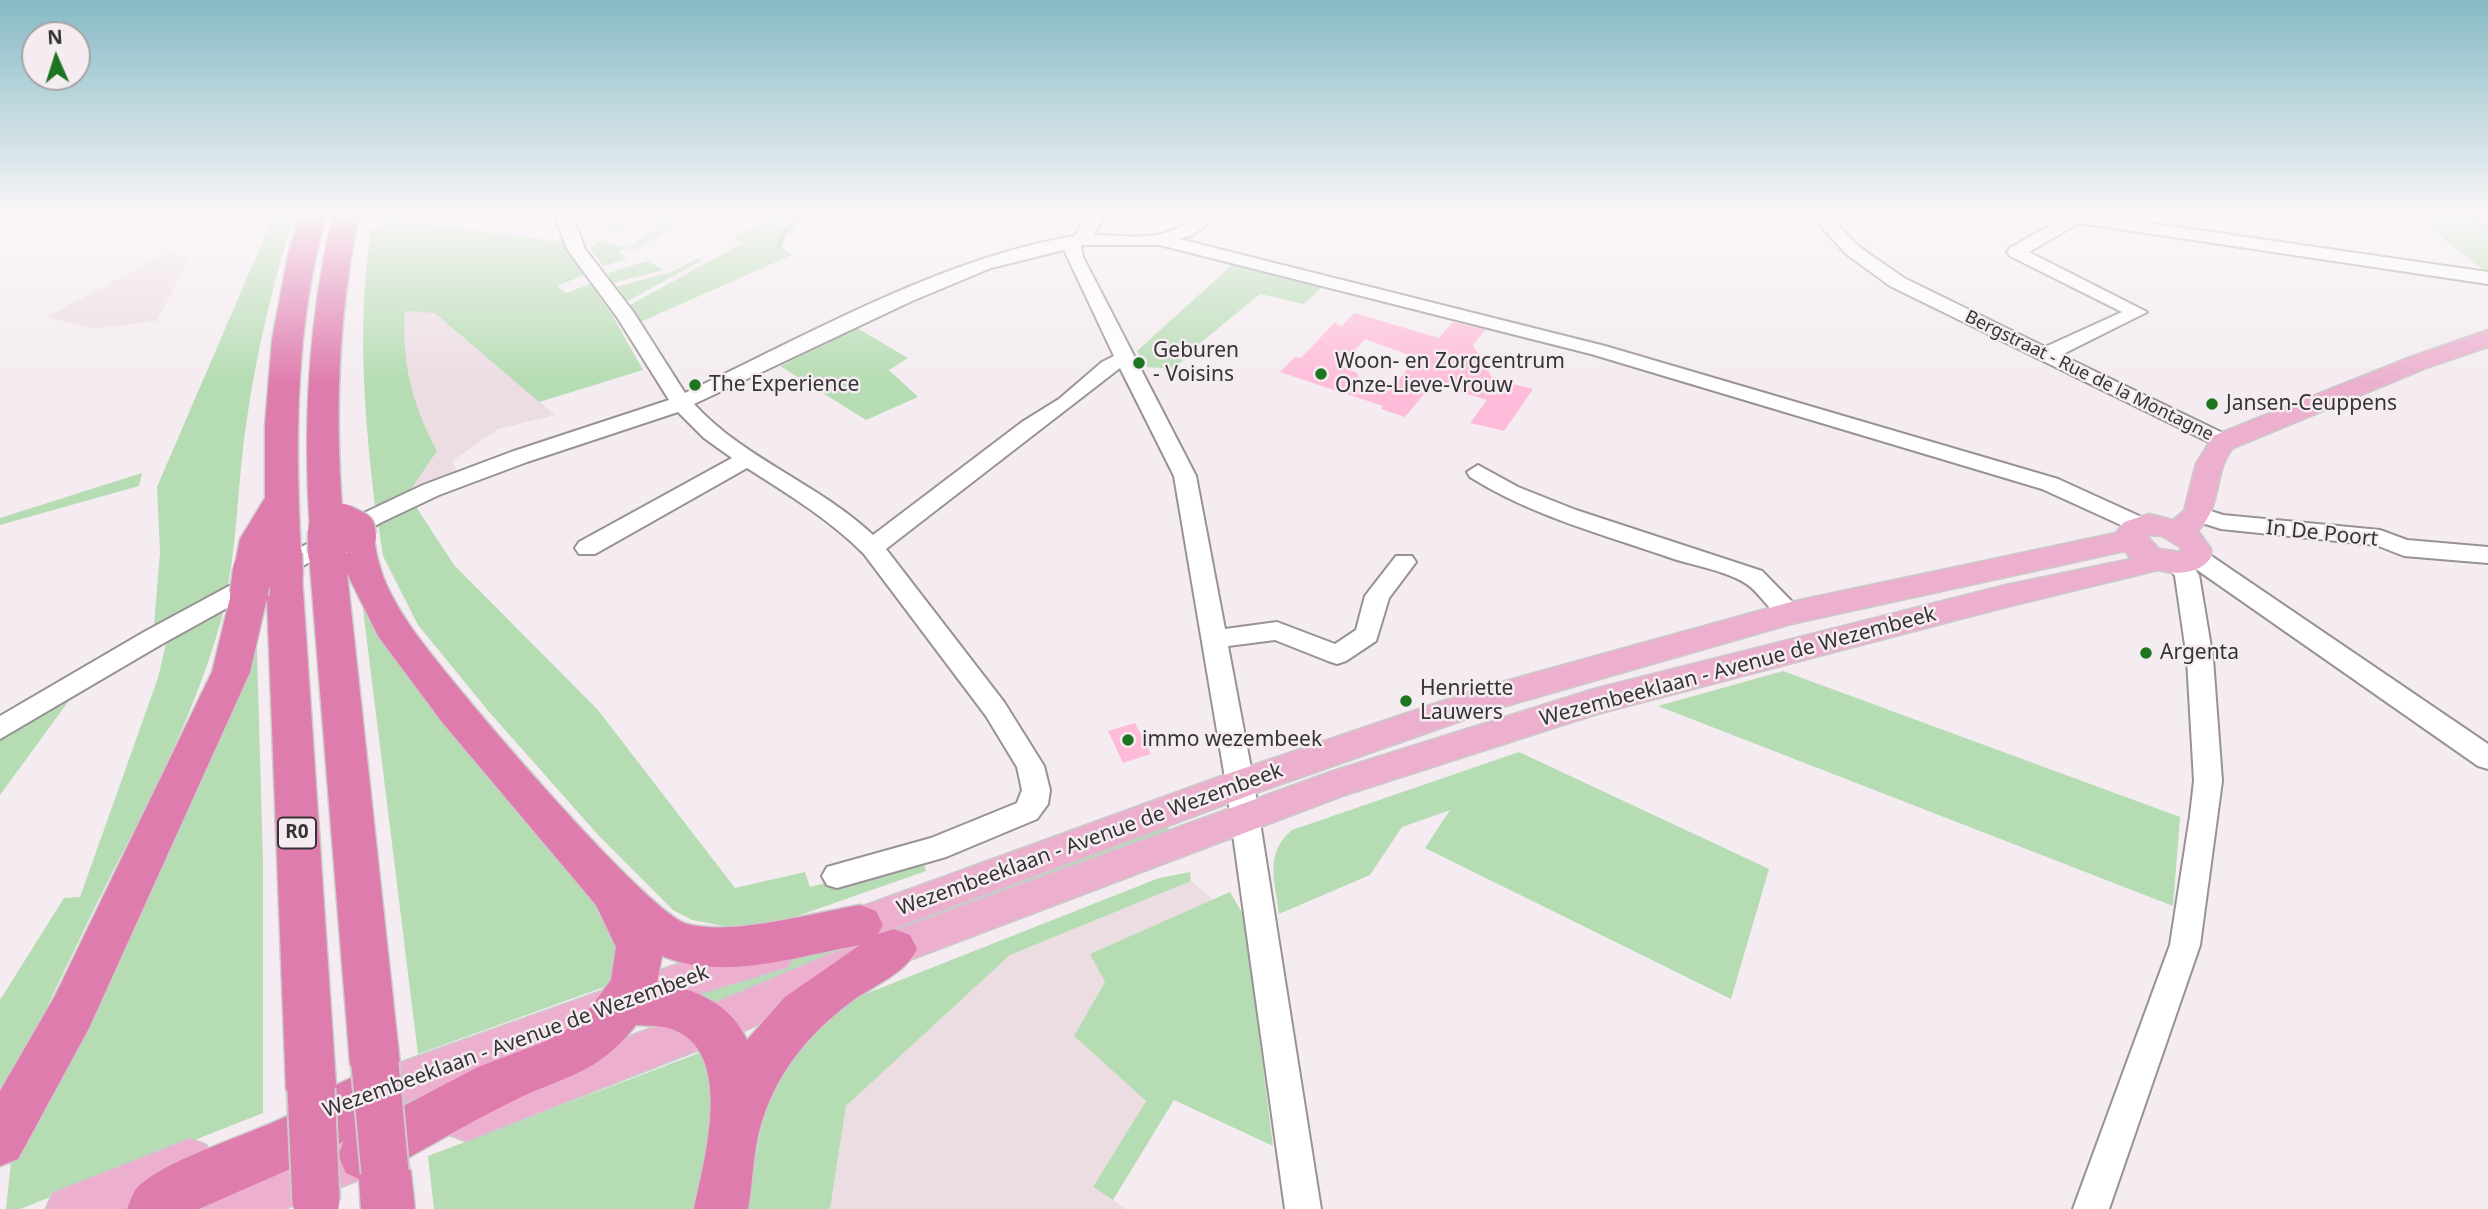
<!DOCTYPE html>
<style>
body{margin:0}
#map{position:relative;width:2488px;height:1209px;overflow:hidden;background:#f4ecf0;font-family:"Noto Sans",sans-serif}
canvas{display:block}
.north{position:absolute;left:21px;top:21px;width:70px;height:70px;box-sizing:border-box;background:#f4ecf0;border:2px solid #a8a2a5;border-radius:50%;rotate:357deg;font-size:19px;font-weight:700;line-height:28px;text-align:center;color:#363335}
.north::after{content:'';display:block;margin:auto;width:24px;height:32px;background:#1e741f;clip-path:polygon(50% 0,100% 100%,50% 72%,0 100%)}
</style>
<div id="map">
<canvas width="2488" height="1209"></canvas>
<div class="north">N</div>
</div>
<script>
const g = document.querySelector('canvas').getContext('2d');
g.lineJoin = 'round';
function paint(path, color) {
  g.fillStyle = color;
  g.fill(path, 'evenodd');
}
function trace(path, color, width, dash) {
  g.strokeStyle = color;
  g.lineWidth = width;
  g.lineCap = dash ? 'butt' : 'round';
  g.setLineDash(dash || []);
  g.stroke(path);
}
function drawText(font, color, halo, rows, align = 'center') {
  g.font = font + ' "Noto Sans",sans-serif';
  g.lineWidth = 5;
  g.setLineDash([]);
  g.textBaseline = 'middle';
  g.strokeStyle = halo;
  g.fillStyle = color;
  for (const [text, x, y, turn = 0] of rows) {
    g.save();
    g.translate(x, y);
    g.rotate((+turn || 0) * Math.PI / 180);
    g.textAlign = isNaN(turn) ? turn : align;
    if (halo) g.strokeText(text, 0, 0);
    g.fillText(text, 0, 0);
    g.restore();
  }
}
const built = new Path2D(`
 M 167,253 L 188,259 L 157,321 L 92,329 L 46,317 Z
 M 405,311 L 435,312 L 555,415 L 498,429 L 452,461 L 458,473 L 409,492 L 437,451 L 419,417 L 410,380 L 402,345 Z
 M 1191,881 L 1214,900 L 1091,954 L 1105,982 L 1074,1036 L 1146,1101 L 1093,1187 L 1126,1209 L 830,1209 L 846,1106 L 1010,955 Z`);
const green = new Path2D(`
 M 274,215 L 294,215 C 273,284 256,353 246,425 C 238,478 238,532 228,585 L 154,626 L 160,552 L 157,487 Z
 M 386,215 L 398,215 L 398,220 L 562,242 L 584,275 L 557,286 L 566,293 L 590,284 L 612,315 L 643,370 L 539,402 L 435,313 L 405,311 C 401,362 413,406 437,451 L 409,492 L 375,506 C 364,413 357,322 371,230 L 384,227 Z
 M 623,215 L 685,215 L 691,219 L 634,250 L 627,248 L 619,252 L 627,259 L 603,266 L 590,248 L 603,240 L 627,248 L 659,226 L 640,219 L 616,233 L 602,228 Z
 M 693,215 L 795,215 L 780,224 L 791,228 L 781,246 L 792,255 L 640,322 L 628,306 L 743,243 L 733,237 L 764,224 L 747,220 L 735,226 L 719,218 Z
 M 2421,215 L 2488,215 L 2488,273 L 2443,239 Z
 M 698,258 L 703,260 L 626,302 L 616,287 L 671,272 Z
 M 647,261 L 664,270 L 613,283 L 608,273 Z
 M 1232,265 L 1324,285 L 1304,304 L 1260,294 L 1188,353 L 1176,369 L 1146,367 L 1137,351 Z
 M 857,328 L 908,358 L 889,370 L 918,397 L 866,420 L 780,366 Z
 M 142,473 L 139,486 L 0,525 L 0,518 Z
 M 415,505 L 454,565 L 598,710 L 735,888 L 805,872 L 810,887 L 922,858 L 926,871 L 786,920 L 739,929 L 692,920 L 673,910 L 599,836 L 490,713 L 418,625 L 383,556 L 378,523 Z
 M 362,601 L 384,645 L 617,927 L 618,982 L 418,1054 Z
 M 225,606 C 199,707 151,796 104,889 C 69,959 38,1030 0,1098 L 0,1000 L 64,898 L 80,897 L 158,678 L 167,639 Z
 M 256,616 L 263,862 L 263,1113 L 20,1209 L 6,1209 L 11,1162 L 139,900 Z
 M 1783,671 L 2180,817 L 2173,906 L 1658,706 Z
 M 73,695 L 0,795 L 0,740 Z
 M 1519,752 L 1769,869 L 1731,999 L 1425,848 L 1450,810 L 1402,827 L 1370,875 L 1279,914 C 1275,881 1264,854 1292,830 Z
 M 1171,815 L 1167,836 L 707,1009 L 683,998 Z
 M 1190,872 L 1191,881 L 1010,955 L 846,1106 L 830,1209 L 747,1209 L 762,1122 L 783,1064 L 845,1002 L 1159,878 Z
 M 1230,892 L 1244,916 L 1273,1146 L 1174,1100 L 1113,1200 L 1093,1187 L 1146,1101 L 1074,1036 L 1105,982 L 1090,954 Z
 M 707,1050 L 718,1065 L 705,1209 L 434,1209 L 428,1156 Z`);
const stream = new Path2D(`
 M 2478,215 L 2473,220 L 2488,230
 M 779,246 L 784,232 L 804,215`);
const building = new Path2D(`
 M 1354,313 L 1439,338 L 1453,322 L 1485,330 L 1473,345 L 1493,379 L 1533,389 L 1504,431 L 1470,423 L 1487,400 L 1433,383 L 1405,417 L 1381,409 L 1383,406 L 1280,372 L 1295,357 L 1301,358 L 1334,323 L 1342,326 ZM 1365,339 L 1417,358 L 1389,391 L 1362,382 L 1357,373 L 1341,366 Z
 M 1135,723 L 1151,754 L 1123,763 L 1108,731 Z`);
const minor = new Path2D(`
 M 554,215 L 572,215 L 585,249 L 634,313 L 685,393 C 806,336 944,257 1075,236 L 1087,215 L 1104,215 L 1094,235 C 1115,235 1141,239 1161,234 C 1186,228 1191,215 1218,215 L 1193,235 L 1179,239 L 1605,346 L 2058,479 L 2148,520 L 2152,525 L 2148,530 L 2132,530 L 2042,489 L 1591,354 L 1160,245 L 1081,245 L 1083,257 L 1196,476 L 1225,629 L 1277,622 L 1335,644 L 1356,630 L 1365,596 L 1396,556 L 1412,556 L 1416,562 L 1389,598 L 1376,641 L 1346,661 L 1337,664 L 1328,661 L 1275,640 L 1228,646 L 1254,784 L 1321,1209 L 1285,1209 L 1226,784 L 1174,476 L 1120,368 L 886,549 L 1004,702 L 1044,766 L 1050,790 L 1048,804 L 1037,819 L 946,857 L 837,888 L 827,885 L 822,876 L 827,867 L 931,838 L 1017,803 L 1022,790 L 1017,767 L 986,716 L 864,554 C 829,519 788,494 747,468 L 595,554 L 579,554 L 575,548 L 579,542 L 732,458 L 704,438 L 678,412 L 527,462 L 439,495 L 382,522 L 162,644 L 0,739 L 0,716 L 144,632 L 366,512 L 423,485 L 511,452 L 669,400 L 617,317 L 567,249 ZM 1064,250 L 1114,356 L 1102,362 L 1059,399 L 1022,422 L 873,535 C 819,484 744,459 694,404 L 912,301 L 991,268 Z
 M 1811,215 L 1829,215 L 1858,246 L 1904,278 L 2045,347 L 2122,312 L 2010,256 L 2007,252 L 2010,248 L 2059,220 L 2049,215 L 2094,215 L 2488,272 L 2488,284 L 2079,223 L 2029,252 L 2147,312 L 2061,355 L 2231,437 L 2234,442 L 2223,449 L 1890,286 L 1846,254 Z
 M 1478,465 L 1518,487 L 1576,510 L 1762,571 L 1803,613 L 1800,619 C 1774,626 1764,594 1745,583 C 1726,571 1696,566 1674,559 C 1605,535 1532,516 1470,477 L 1467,472 Z
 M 2198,507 L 2223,515 L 2380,530 L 2407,540 L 2488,547 L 2488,563 L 2404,556 L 2376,545 L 2221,529 L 2190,519 L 2187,514 L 2190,509 Z
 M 2196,549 L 2204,551 L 2488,744 L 2488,769 L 2478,766 L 2193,567 L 2199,575 L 2213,659 L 2222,781 L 2200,945 L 2109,1209 L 2073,1209 L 2170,945 L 2190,816 L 2194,781 L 2187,659 L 2175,576 L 2166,563 L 2170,557 L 2184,557 L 2188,551 Z`);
const major = new Path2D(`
 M 2488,330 L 2488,347 L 2426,368 L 2233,448 C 2213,472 2223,505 2198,531 L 2211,549 L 2211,557 C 2201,574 2176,575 2158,570 L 2006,607 L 1597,714 L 1342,796 L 862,978 L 726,1039 L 466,1141 L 450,1135 L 444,1120 L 450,1105 L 696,1011 L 833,953 L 1330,772 L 1594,689 L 2006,585 L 2131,559 L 2125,551 L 1791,624 L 1492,710 L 1253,794 L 839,949 L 825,944 L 819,932 L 825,920 L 1227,774 L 1484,687 L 1791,602 L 2116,533 L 2124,522 L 2149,514 L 2173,520 L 2184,511 L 2196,464 L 2213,436 L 2408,358 ZM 2146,535 L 2162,536 L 2180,547 L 2181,552 L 2159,549 Z
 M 774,937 L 788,943 L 794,955 L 788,967 L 675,1001 L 360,1119 L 345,1113 L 338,1098 L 345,1083 L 360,1077 L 675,965 Z
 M 381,1127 L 397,1133 L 403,1149 L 397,1165 L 284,1209 L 203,1209 L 210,1193 Z
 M 190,1139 L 206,1145 L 212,1161 L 206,1177 L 126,1209 L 46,1209 L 53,1193 Z`);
const highway = new Path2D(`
 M 300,215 L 326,215 C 295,327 295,439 301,554 L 295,562 L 287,565 L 297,567 L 302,576 L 336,1085 L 355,1076 L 350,1064 L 309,553 L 315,545 L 325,542 L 315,539 L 310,531 C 303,424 308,320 333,215 L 359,215 C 337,320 334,423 344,529 L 357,525 L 369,528 C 376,539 375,551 379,563 C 383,581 396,605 407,621 C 436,667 646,913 687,924 C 732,936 813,913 860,905 L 876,911 L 883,925 L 878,934 L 894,929 L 910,935 L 917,949 C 905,974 874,985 852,1001 C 808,1034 777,1072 761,1124 C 753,1150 753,1182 748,1209 L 694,1209 C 704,1161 735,1054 674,1030 C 663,1025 648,1026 636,1025 C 598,1074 567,1075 515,1100 C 478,1118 442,1139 406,1159 L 411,1172 L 415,1209 L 361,1209 L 359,1179 L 346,1173 L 338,1155 L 344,1141 L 313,1159 L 199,1209 L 127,1209 C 130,1203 132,1194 136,1189 C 164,1158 259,1133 301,1109 L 293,1106 L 286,1089 L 267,597 L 250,672 L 89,1028 L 18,1159 L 0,1166 L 0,1091 L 55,996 L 212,672 L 231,594 L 236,585 L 249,581 L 262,585 L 267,593 L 266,576 L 252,582 L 239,579 L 234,570 L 240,539 L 265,498 L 265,426 L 272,340 L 288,255 ZM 340,538 L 341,547 L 329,542 L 339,539 ZM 271,562 L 280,565 L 270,570 ZM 347,573 L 378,636 L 442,722 L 596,905 L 616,947 L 611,980 L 591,1007 L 566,1030 L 544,1042 L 478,1067 L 361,1128 L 378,1115 L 385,1098 L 380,1085 L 393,1080 L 400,1064 ZM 860,945 L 785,997 L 747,1040 C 731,1004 695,988 657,983 L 662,956 C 724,982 797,956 860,945 Z`);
const highwayBridgeFar1 = new Path2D(`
 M 342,523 L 356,530 L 357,536
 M 327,531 L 327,553
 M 283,554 L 284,576
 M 249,594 L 252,570`);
const highwayBridge = new Path2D(`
 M 375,1064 L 385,1172
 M 311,1089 L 316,1201`);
const markers = [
 [1139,363,7,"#1e741f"],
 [1321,374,7,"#1e741f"],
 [695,385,7,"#1e741f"],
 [2212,404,7,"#1e741f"],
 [2146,653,7,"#1e741f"],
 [1406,701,7,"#1e741f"],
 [1128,740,7,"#1e741f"]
];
const farStreetnames = [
 ["Bergstraat - Rue de la Montagne",2089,376,26]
];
const shields = [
 [297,833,38]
];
const shieldNames = [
 ["R0",297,833]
];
const poiNames = [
 ["Geburen",1153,351],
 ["- Voisins",1153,375],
 ["Woon- en Zorgcentrum",1335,362],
 ["Onze-Lieve-Vrouw",1335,386],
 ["The Experience",709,385],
 ["Jansen-Ceuppens",2226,404],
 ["Argenta",2160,653],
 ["Henriette",1420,689],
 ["Lauwers",1420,713],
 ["immo wezembeek",1142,740]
];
const streetNames = [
 ["In De Poort",2322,534,6],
 ["Wezembeeklaan - Avenue de Wezembeek",1738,667,-15],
 ["Wezembeeklaan - Avenue de Wezembeek",1090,840,-20],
 ["Wezembeeklaan - Avenue de Wezembeek",516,1042,-20]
];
paint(built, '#ecdde3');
paint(green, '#b5dcb2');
trace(stream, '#94c290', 5);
paint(building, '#febcda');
trace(minor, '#999295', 4);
trace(major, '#cbcaca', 3);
trace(highway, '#cbcaca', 3);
paint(minor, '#fff');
paint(major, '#ecb0ce');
paint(highway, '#df7cae');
trace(highwayBridgeFar1, '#cbcaca', 41, []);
trace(highwayBridge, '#cbcaca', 51, []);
trace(highwayBridgeFar1, '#df7cae', 38);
trace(highwayBridge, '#df7cae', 47);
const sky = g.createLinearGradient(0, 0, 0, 384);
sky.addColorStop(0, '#86bac5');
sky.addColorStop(0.56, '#faf6f8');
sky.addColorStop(1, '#faf6f800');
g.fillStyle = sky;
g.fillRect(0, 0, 2488, 384);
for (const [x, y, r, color] of markers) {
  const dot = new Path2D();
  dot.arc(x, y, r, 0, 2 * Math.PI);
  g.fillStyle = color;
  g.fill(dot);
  trace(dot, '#f4ecf0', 2.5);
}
drawText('18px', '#363335', '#f4ecf0', farStreetnames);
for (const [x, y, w] of shields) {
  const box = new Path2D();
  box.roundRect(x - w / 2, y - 15.5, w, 31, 5);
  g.fillStyle = '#f4ecf0';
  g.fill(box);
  trace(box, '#363335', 2);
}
drawText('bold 19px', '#363335', null, shieldNames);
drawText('21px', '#363335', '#f4ecf0', poiNames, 'left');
drawText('21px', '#363335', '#f4ecf0', streetNames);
</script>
